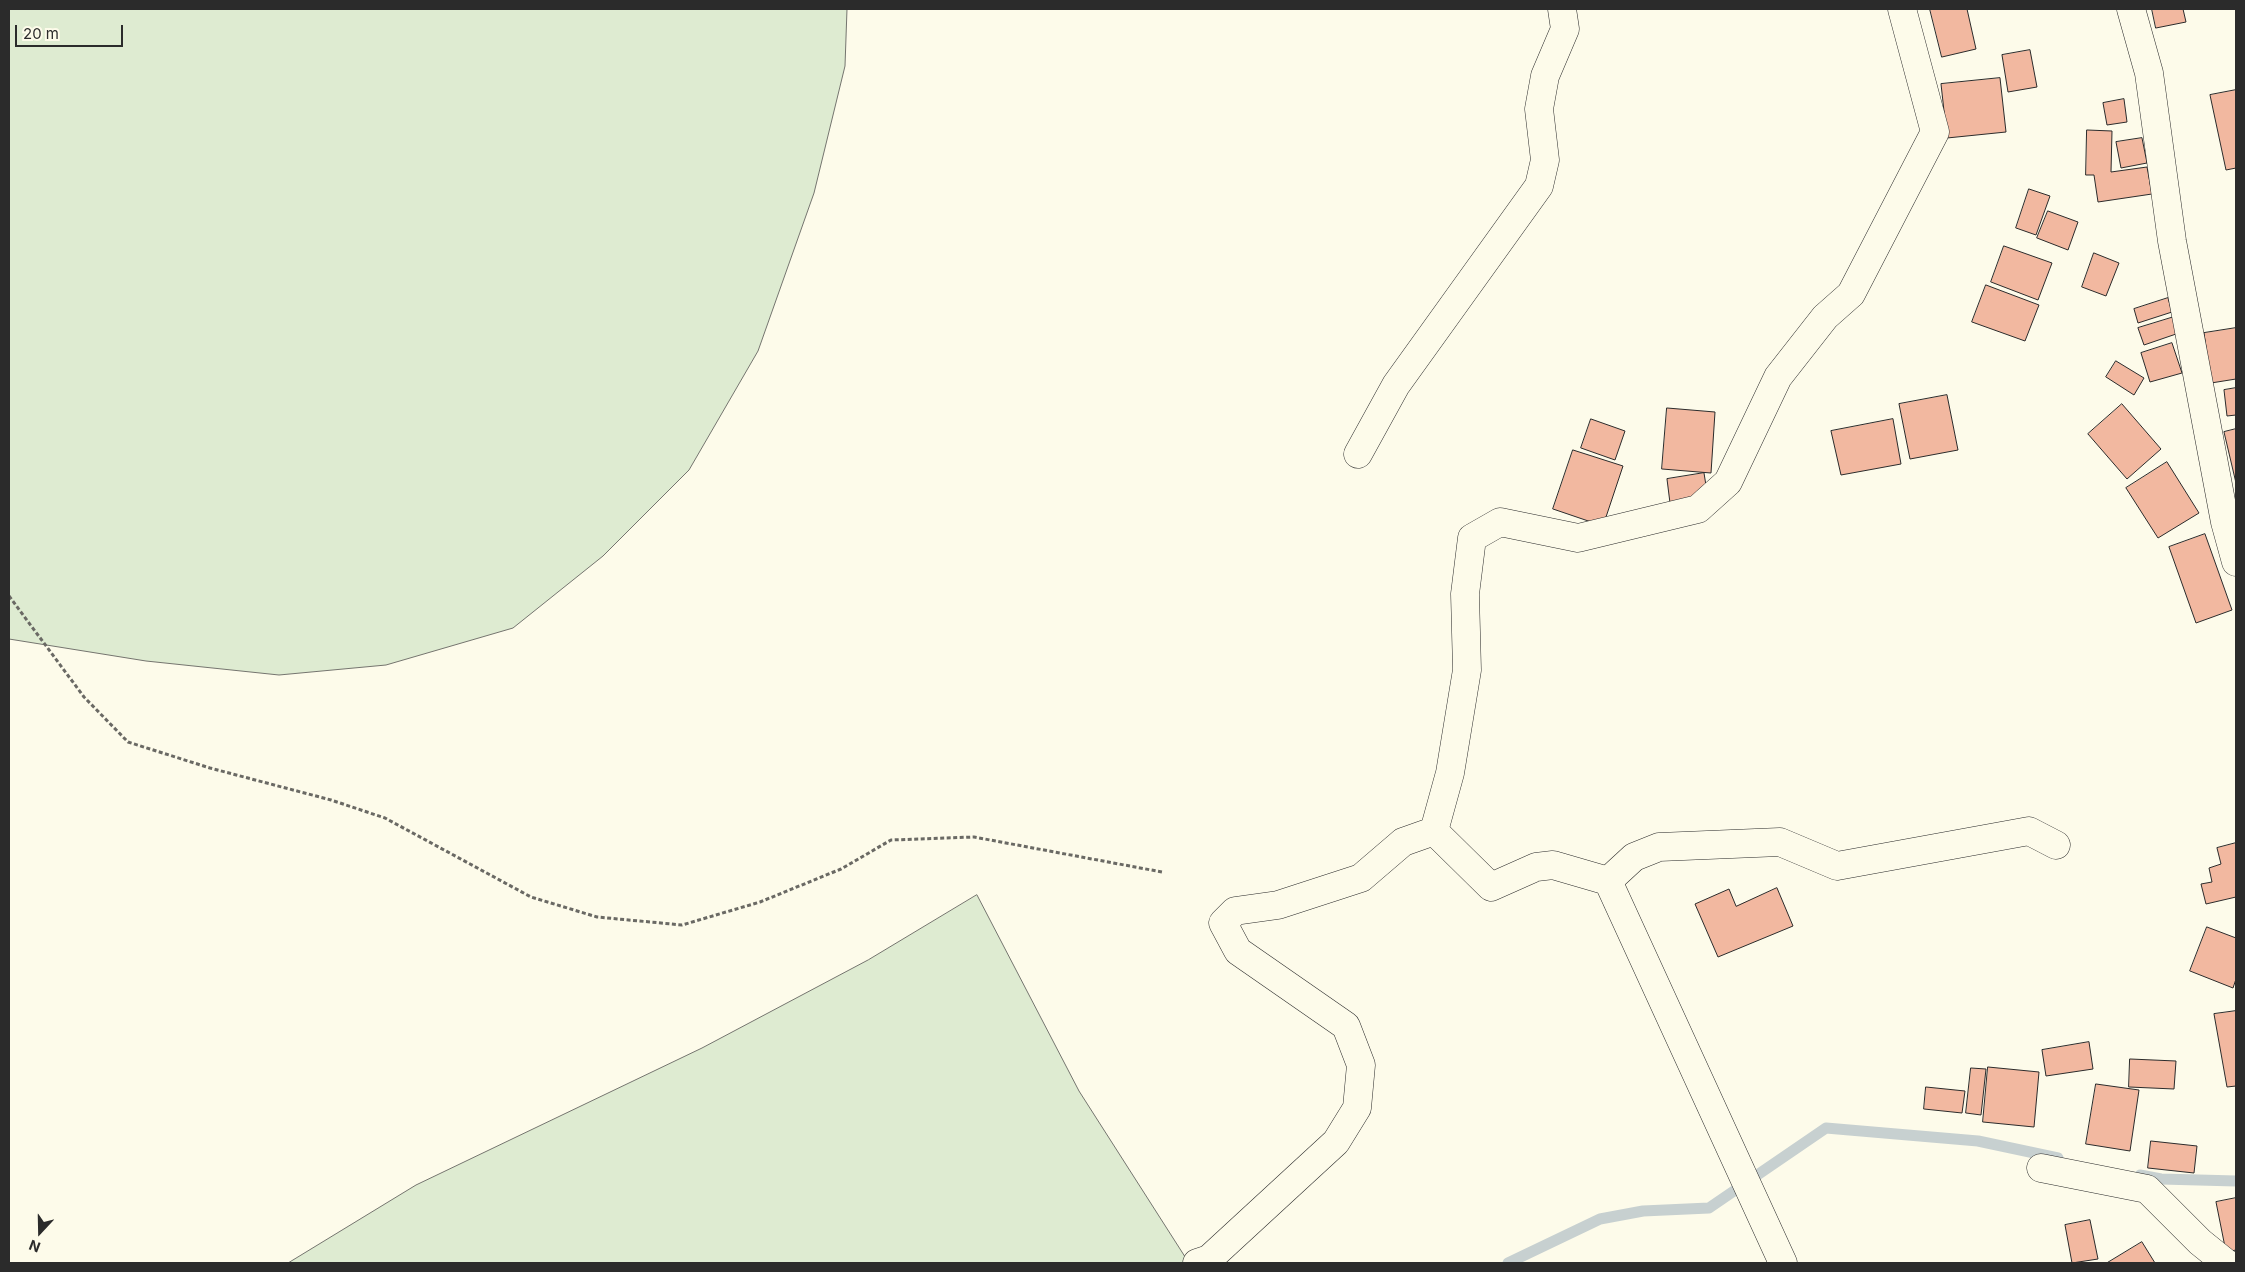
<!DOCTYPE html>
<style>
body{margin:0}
#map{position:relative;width:2245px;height:1272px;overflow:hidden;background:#fdfbea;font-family:Inter,sans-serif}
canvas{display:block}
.frame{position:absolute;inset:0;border:10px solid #2b2b2b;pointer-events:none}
.north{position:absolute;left:15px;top:1207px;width:50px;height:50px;-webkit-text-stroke:4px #fdfbea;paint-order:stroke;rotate:201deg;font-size:14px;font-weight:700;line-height:20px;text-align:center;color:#2b2b2b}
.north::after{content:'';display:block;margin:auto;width:18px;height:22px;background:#2b2b2b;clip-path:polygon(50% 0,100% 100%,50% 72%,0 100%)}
.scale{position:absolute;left:15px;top:25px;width:108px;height:22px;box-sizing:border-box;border:2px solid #2b2b2b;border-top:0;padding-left:6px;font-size:15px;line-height:18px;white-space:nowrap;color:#2b2b2b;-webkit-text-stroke:4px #fdfbea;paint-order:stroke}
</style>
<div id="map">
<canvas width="2245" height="1272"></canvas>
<div class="frame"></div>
<div class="north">N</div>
<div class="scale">20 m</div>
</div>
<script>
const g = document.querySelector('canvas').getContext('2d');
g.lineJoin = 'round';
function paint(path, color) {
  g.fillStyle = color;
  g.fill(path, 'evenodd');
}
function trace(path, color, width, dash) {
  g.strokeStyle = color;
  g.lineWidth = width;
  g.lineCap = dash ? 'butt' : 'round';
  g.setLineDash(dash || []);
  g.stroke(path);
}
const green = new Path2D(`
 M 9,9 L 847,9 L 845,66 L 814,193 L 758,351 L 689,470 L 603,556 L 513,628 L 386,665 L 279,675 L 146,661 L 9,639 Z
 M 977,895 L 1079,1091 L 1189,1263 L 288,1263 L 416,1185 L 702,1048 L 868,960 Z`);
const stream = new Path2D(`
 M 2140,1175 L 2161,1179 L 2236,1181
 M 1508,1263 L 1600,1219 L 1643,1211 L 1709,1208 L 1826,1128 L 1978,1141 L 2058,1158`);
const building = new Path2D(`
 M 1930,9 L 1967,9 L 1976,49 L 1942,57 Z
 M 2152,9 L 2183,9 L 2186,22 L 2156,28 Z
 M 2030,50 L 2037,87 L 2008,92 L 2002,55 Z
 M 2000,78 L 2006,132 L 1947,138 L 1941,84 Z
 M 2236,90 L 2236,168 L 2226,170 L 2210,95 Z
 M 2124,99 L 2127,122 L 2107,125 L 2103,103 Z
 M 2087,130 L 2112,131 L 2111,172 L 2147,167 L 2152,194 L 2098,202 L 2094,175 L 2086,175 Z
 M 2142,138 L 2147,163 L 2121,168 L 2116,142 Z
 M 2029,189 L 2050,196 L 2036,235 L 2016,228 Z
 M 2048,211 L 2078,222 L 2068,250 L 2037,238 Z
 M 2004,246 L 2052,263 L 2038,300 L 1991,282 Z
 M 2094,253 L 2119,263 L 2106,296 L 2082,287 Z
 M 1986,285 L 2039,305 L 2025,341 L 1972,322 Z
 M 2168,298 L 2172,312 L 2138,323 L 2134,309 Z
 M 2174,317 L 2179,333 L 2144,345 L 2138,328 Z
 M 2236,328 L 2236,379 L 2211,383 L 2204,333 Z
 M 2172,343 L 2182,373 L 2150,382 L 2141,353 Z
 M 2116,361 L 2144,378 L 2134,395 L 2106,377 Z
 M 2236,388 L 2236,415 L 2227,416 L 2224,390 Z
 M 1947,395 L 1958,450 L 1910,459 L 1899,404 Z
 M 2122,404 L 2161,449 L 2127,479 L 2088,434 Z
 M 1667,408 L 1715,412 L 1711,473 L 1662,469 Z
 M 1591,419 L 1625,431 L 1615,460 L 1581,448 Z
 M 1893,419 L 1901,464 L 1841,475 L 1831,431 Z
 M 2236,429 L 2236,483 L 2224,432 Z
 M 1573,450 L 1623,466 L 1603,526 L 1553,509 Z
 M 2167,462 L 2199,513 L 2158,538 L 2126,488 Z
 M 1704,473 L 1708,498 L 1670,503 L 1667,479 Z
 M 2205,534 L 2232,610 L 2196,623 L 2169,547 Z
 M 2236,843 L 2236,897 L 2206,904 L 2201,884 L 2212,882 L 2209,868 L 2221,864 L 2217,848 Z
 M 1777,888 L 1793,926 L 1718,957 L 1695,904 L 1729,889 L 1736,906 Z
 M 2207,927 L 2236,938 L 2236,979 L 2233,988 L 2190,971 Z
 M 2236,1011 L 2236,1086 L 2227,1087 L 2214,1014 Z
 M 2089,1042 L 2093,1069 L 2046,1076 L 2042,1050 Z
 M 2130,1059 L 2176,1061 L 2174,1089 L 2129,1087 Z
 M 1988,1067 L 2039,1072 L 2034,1127 L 1983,1122 Z
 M 1971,1068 L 1986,1069 L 1981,1115 L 1966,1113 Z
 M 2096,1084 L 2139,1090 L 2130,1151 L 2086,1144 Z
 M 1926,1087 L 1965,1091 L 1962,1113 L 1924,1109 Z
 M 2151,1141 L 2197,1146 L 2194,1173 L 2148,1168 Z
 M 2236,1198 L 2236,1250 L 2226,1252 L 2216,1202 Z
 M 2090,1220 L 2098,1259 L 2072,1263 L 2065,1225 Z
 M 2142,1242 L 2155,1263 L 2107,1263 Z`);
const path = new Path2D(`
 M 9,596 L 84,697 L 128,742 L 210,768 L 331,800 L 385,818 L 531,897 L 597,917 L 682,925 L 760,902 L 841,869 L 891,840 L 974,837 L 1162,872`);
const minor = new Path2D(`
 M 2131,9 L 2149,73 L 2172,241 L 2225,522 L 2236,562
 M 1358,454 L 1396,385 L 1539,186 L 1545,160 L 1539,109 L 1545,76 L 1565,29 L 1562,9
 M 1434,831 L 1491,887 L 1536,867 L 1553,865 L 1608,881
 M 2041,1168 L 2147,1189 L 2200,1242 L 2226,1263
 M 1197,1263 L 1209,1259 L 1336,1142 L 1357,1108 L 1361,1065 L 1346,1026 L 1238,951 L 1223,923 L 1235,911 L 1278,905 L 1361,878 L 1403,842 L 1434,831 L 1450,773 L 1467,670 L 1465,594 L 1472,538 L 1500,522 L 1578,538 L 1698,509 L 1728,482 L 1778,377 L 1825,317 L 1851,294 L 1935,132 L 1902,9
 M 1783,1263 L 1608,881 L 1634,857 L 1659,847 L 1780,842 L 1837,866 L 2029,831 L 2056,845`);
paint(green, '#deebd1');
trace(green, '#74746e', 1);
trace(stream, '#c7d0d0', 11);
paint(building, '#f2b8a0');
trace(building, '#2b2b2b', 1);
trace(minor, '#2b2b2b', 29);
trace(path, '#6a6964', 3, [4, 2.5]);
trace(minor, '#fdfbea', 28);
</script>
